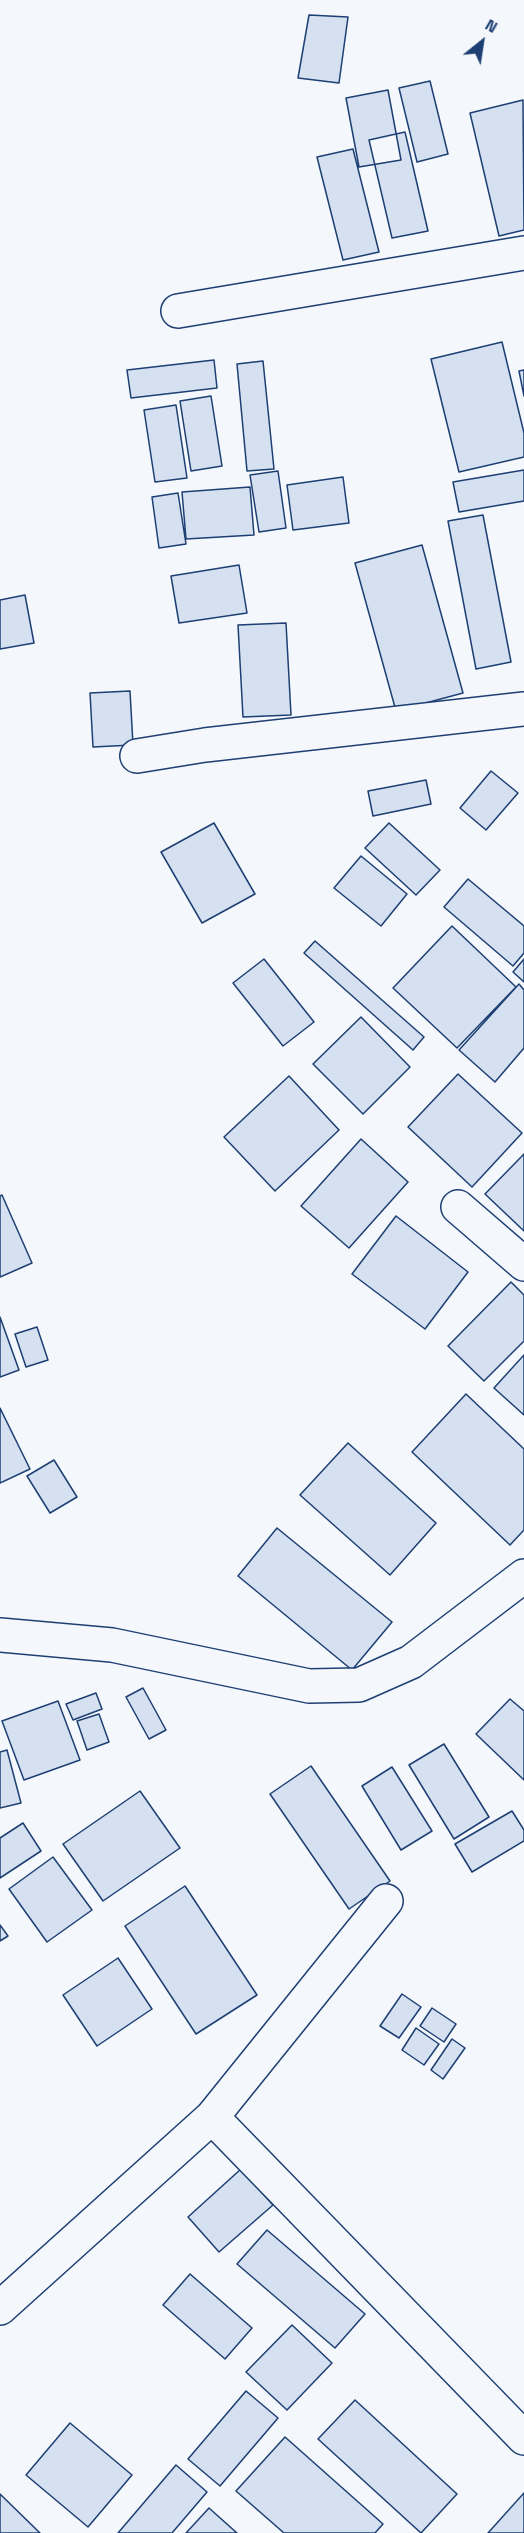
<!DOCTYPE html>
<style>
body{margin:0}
#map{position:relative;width:524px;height:2533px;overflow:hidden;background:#f4f7fb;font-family:"Space Grotesk",sans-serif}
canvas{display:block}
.north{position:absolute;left:452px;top:12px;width:60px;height:60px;-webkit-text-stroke:4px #f4f7fb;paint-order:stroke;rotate:30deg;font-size:16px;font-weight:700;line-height:24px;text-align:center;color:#1d3f73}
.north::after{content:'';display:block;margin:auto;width:21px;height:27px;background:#1d3f73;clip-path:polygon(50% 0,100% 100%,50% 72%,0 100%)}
</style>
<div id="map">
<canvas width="524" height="2533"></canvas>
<div class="north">N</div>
</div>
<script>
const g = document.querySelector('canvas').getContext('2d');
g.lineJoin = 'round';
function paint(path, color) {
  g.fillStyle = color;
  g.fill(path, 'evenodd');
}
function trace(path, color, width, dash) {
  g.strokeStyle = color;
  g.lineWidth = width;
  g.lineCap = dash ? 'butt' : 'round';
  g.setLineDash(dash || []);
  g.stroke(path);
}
const building = new Path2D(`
 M 309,15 L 348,17 L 339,83 L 298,78 Z
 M 430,81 L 448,154 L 417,162 L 399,88 Z
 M 388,90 L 401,160 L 359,167 L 346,98 Z
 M 523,100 L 524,230 L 499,236 L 470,113 Z
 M 405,132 L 428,231 L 392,238 L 369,140 Z
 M 353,149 L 379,252 L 343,260 L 317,157 Z
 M 502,342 L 524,433 L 524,457 L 459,472 L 431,359 Z
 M 214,360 L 217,388 L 131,398 L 127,370 Z
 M 263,361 L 274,469 L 247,471 L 237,364 Z
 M 524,370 L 524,396 L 519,371 Z
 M 211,396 L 222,466 L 191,471 L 180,401 Z
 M 176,405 L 187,478 L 155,482 L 144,410 Z
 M 524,470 L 524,501 L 459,512 L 453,482 Z
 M 278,471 L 286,528 L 259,532 L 250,475 Z
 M 343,477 L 349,523 L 293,530 L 287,485 Z
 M 250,487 L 254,535 L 186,539 L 182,492 Z
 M 178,493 L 186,544 L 159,548 L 152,497 Z
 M 483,515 L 511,662 L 476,669 L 448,521 Z
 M 422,545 L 463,693 L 396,711 L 355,563 Z
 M 239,565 L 247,613 L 179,623 L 171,576 Z
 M 25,595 L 34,643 L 0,649 L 0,600 Z
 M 286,623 L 291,715 L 243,717 L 238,625 Z
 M 130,691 L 133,745 L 93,747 L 90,693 Z
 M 491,771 L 518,793 L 486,830 L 460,808 Z
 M 426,780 L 431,804 L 373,816 L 368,791 Z
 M 214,823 L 255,894 L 202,923 L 161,852 Z
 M 389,823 L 440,870 L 416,895 L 365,848 Z
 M 361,856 L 407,894 L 381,926 L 334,888 Z
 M 468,879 L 524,926 L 524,953 L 513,966 L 444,907 Z
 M 452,926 L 516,987 L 457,1048 L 393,988 Z
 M 315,941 L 424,1037 L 413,1050 L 304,953 Z
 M 264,959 L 314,1022 L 283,1046 L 233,983 Z
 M 524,959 L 524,982 L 513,972 Z
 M 519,984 L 524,990 L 524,1048 L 495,1082 L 459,1050 Z
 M 361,1017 L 410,1067 L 363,1114 L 313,1064 Z
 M 458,1074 L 522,1133 L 472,1187 L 408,1127 Z
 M 289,1076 L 339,1130 L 275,1191 L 224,1137 Z
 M 361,1139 L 408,1182 L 349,1248 L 301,1206 Z
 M 524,1154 L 524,1231 L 485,1194 Z
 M 2,1195 L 32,1263 L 0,1277 L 0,1196 Z
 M 396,1216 L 468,1272 L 425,1329 L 352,1274 Z
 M 511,1282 L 524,1295 L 524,1341 L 484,1381 L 448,1346 Z
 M 0,1317 L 19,1370 L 0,1377 Z
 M 37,1327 L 48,1360 L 26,1367 L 15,1334 Z
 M 524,1355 L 524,1415 L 494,1388 Z
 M 466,1394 L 524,1449 L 524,1530 L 510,1545 L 412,1452 Z
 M 0,1408 L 30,1469 L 0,1483 Z
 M 348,1443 L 436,1523 L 390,1575 L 300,1495 Z
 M 54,1460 L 77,1497 L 50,1513 L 27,1476 Z
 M 277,1528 L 392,1622 L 352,1670 L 238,1576 Z
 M 143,1688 L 166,1730 L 149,1739 L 126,1697 Z
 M 96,1693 L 102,1709 L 73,1720 L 66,1704 Z
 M 510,1699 L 524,1711 L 524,1780 L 476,1734 Z
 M 58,1701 L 80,1760 L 24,1780 L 2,1721 Z
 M 99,1714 L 109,1742 L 87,1750 L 77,1721 Z
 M 444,1744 L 489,1817 L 454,1839 L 409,1765 Z
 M 7,1750 L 21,1803 L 0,1808 L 0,1752 Z
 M 311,1766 L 390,1881 L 349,1909 L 270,1794 Z
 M 392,1767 L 432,1831 L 401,1850 L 362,1786 Z
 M 140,1791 L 180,1848 L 103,1901 L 63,1844 Z
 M 512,1811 L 524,1830 L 524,1841 L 472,1872 L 455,1844 Z
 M 23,1823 L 41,1851 L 0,1878 L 0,1838 Z
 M 53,1857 L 92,1910 L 47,1942 L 9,1889 Z
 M 185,1886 L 257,1995 L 196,2034 L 125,1926 Z
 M 0,1925 L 8,1936 L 0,1941 Z
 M 118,1958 L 152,2009 L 97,2046 L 63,1995 Z
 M 402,1994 L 421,2007 L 399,2038 L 380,2026 Z
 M 432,2008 L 456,2024 L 444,2042 L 420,2026 Z
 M 416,2028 L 439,2044 L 424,2065 L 402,2050 Z
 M 452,2039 L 465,2048 L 443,2079 L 431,2070 Z
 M 241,2169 L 273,2205 L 219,2252 L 188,2217 Z
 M 267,2230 L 365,2314 L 335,2348 L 237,2264 Z
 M 190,2274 L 252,2328 L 225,2359 L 163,2305 Z
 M 292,2325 L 332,2363 L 287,2410 L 246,2372 Z
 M 246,2391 L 278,2418 L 220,2486 L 188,2459 Z
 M 355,2400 L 457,2494 L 421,2533 L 318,2439 Z
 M 70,2423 L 132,2475 L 88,2527 L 26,2475 Z
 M 285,2437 L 383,2524 L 375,2533 L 284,2533 L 236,2491 Z
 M 176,2465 L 207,2492 L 172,2533 L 118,2533 Z
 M 524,2493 L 524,2533 L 488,2533 Z
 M 0,2494 L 40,2533 L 0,2533 Z
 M 209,2508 L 237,2533 L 186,2533 Z`);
const minor = new Path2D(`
 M 178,311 L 524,253
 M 137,756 L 205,745 L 524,709
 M 458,1207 L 524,1264
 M 0,1635 L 112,1645 L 309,1686 L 359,1685 L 411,1662 L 524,1576
 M 212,2117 L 524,2438
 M 0,2308 L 212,2117 L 386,1901`);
paint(building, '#d5e0f0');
trace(building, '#1d3f73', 1.5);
trace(minor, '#1d3f73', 36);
trace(minor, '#f4f7fb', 33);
</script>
